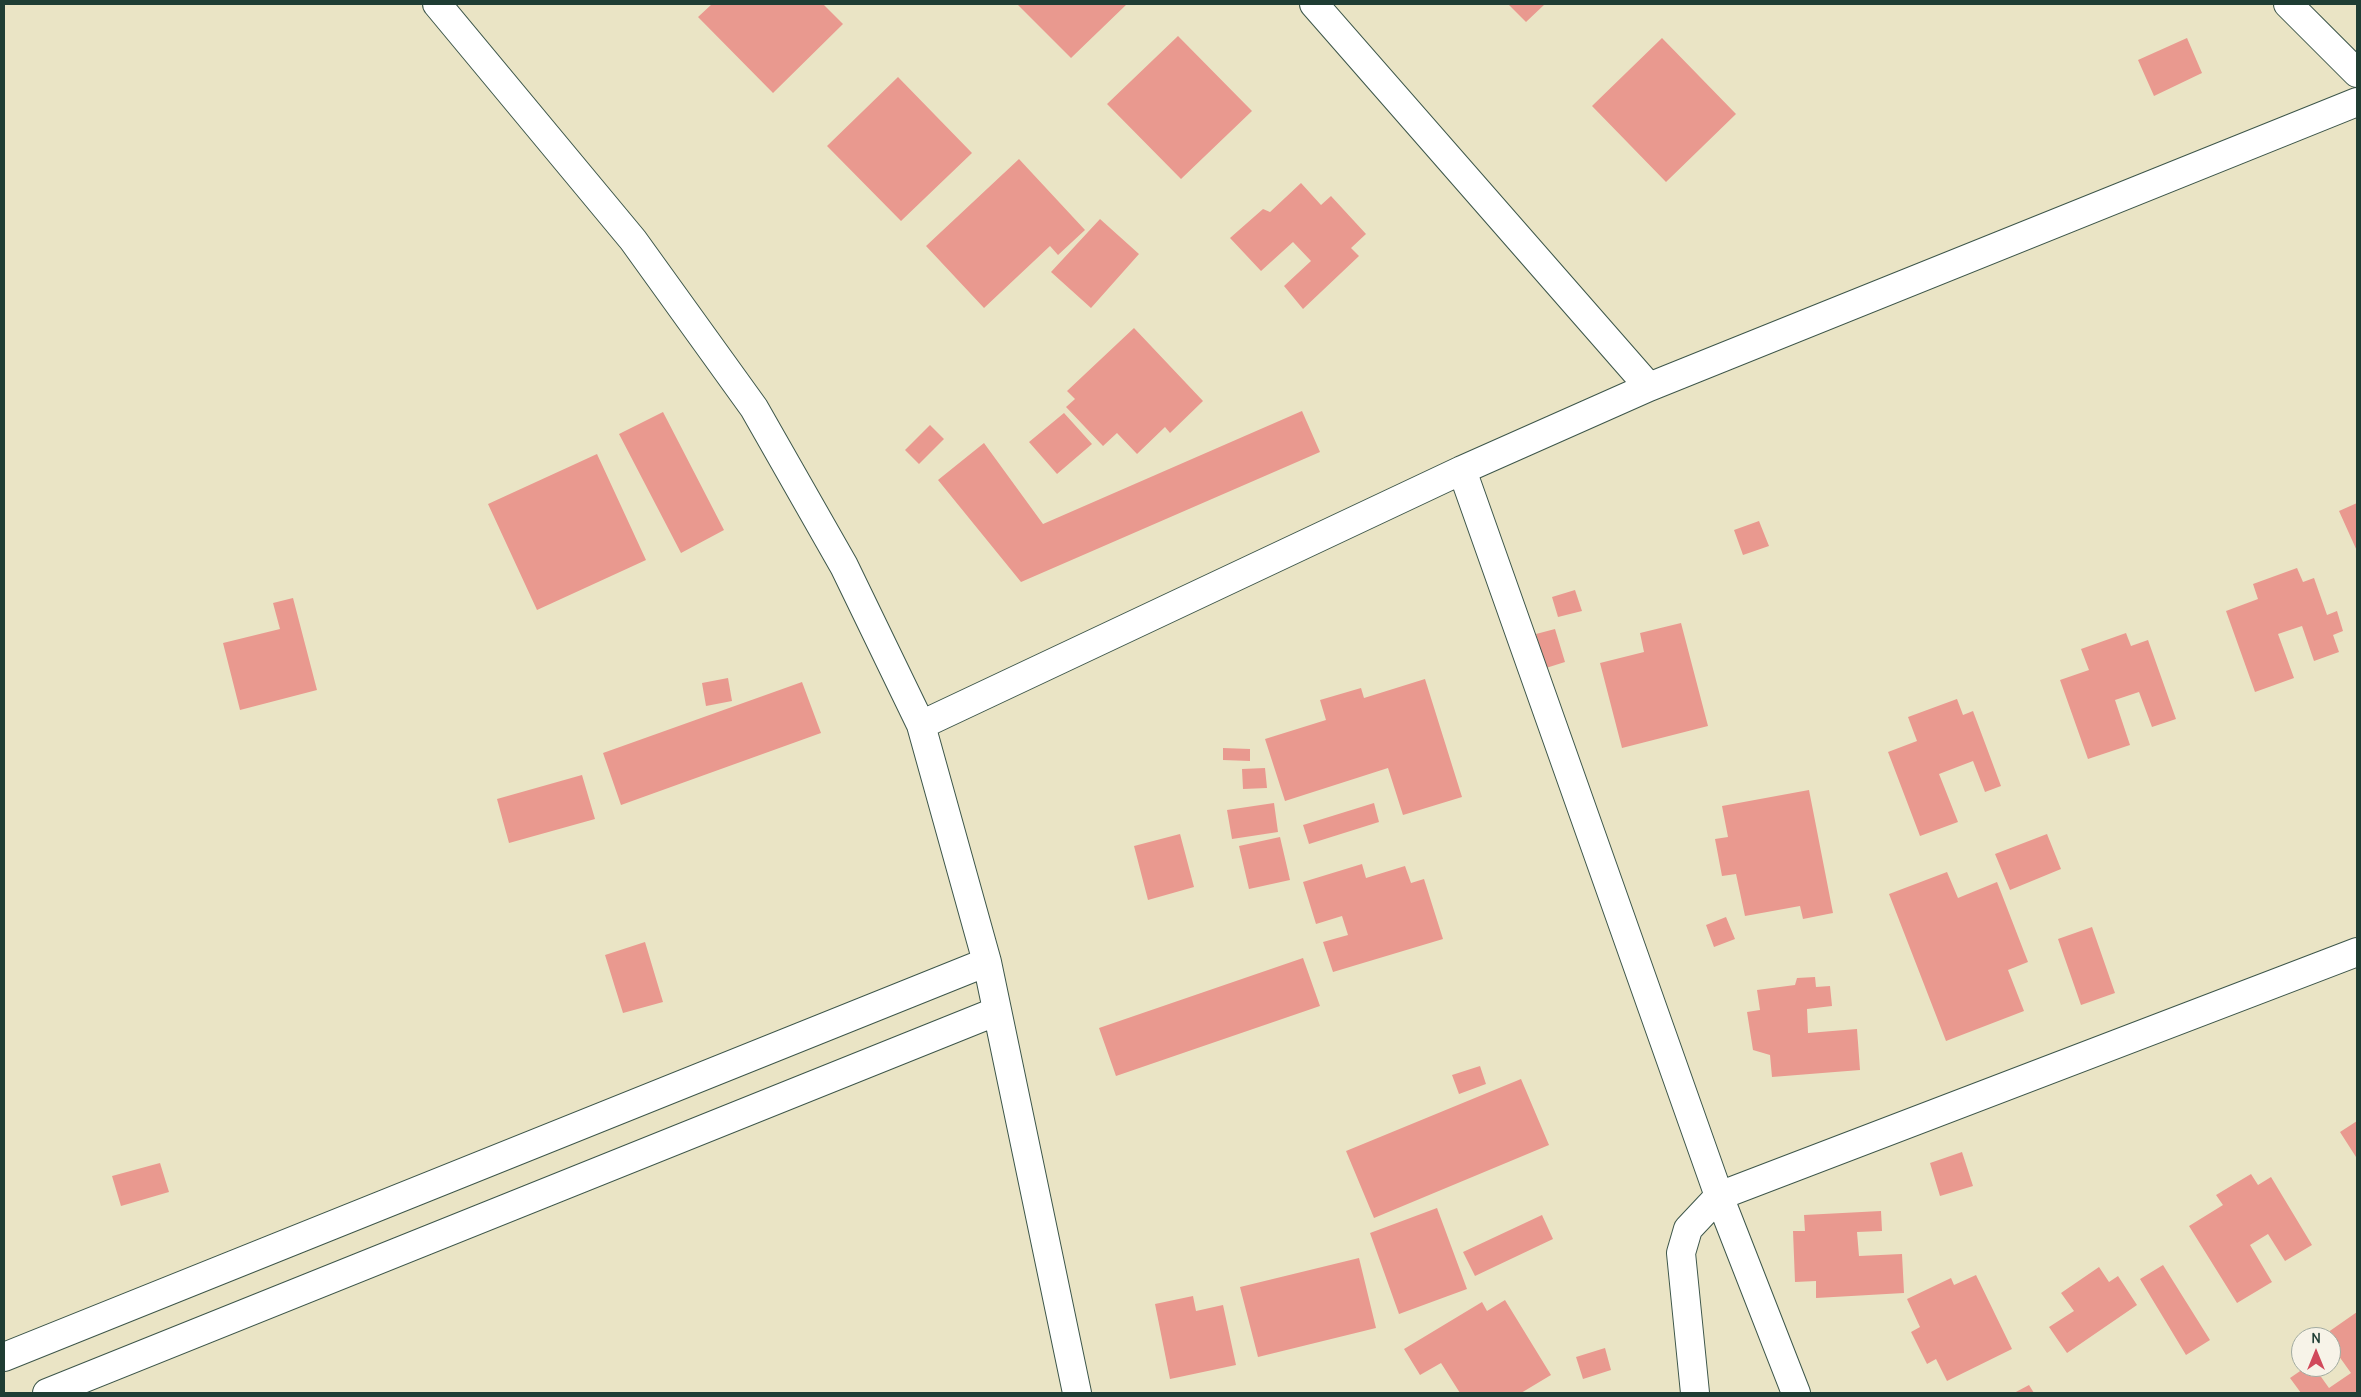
<!DOCTYPE html>
<style>
body{margin:0}
#map{position:relative;width:2361px;height:1397px;overflow:hidden;background:#eae4c5;font-family:Delius,sans-serif}
canvas{display:block}
.frame{position:absolute;inset:0;border:5px solid #1f3d34;pointer-events:none}
.north{position:absolute;left:2291px;top:1327px;width:50px;height:50px;box-sizing:border-box;background:#f7f3e8;border:1px solid #a1aaa0;border-radius:50%;rotate:0deg;font-size:14px;font-weight:700;line-height:20px;text-align:center;color:#1f3d34}
.north::after{content:'';display:block;margin:auto;width:18px;height:22px;background:#d1495b;clip-path:polygon(50% 0,100% 100%,50% 72%,0 100%)}
</style>
<div id="map">
<canvas width="2361" height="1397"></canvas>
<div class="frame"></div>
<div class="north">N</div>
</div>
<script>
const g = document.querySelector('canvas').getContext('2d');
g.lineJoin = 'round';
function paint(path, color) {
  g.fillStyle = color;
  g.fill(path, 'evenodd');
}
function trace(path, color, width, dash) {
  g.strokeStyle = color;
  g.lineWidth = width;
  g.lineCap = dash ? 'butt' : 'round';
  g.setLineDash(dash || []);
  g.stroke(path);
}
const building = new Path2D(`
 M 712,4 L 823,4 L 843,24 L 773,93 L 698,17 Z
 M 1017,4 L 1127,4 L 1071,58 Z
 M 1508,4 L 1545,4 L 1526,22 Z
 M 1178,36 L 1252,111 L 1181,179 L 1107,104 Z
 M 1662,38 L 1736,114 L 1666,182 L 1592,106 Z
 M 2187,38 L 2202,73 L 2154,96 L 2138,60 Z
 M 898,77 L 972,153 L 901,221 L 827,146 Z
 M 1019,159 L 1085,230 L 1058,255 L 1050,246 L 984,308 L 926,246 Z
 M 1301,183 L 1321,205 L 1331,196 L 1366,234 L 1351,248 L 1359,256 L 1303,309 L 1284,286 L 1311,261 L 1293,242 L 1261,271 L 1230,238 L 1263,209 L 1270,212 Z
 M 1100,219 L 1139,254 L 1091,308 L 1051,272 Z
 M 1134,328 L 1203,401 L 1170,433 L 1165,427 L 1137,454 L 1117,433 L 1103,446 L 1066,407 L 1075,399 L 1067,391 Z
 M 1302,411 L 1320,452 L 1021,582 L 938,480 L 984,443 L 1043,524 Z
 M 663,412 L 724,530 L 681,553 L 619,434 Z
 M 1064,413 L 1092,444 L 1057,474 L 1029,442 Z
 M 930,425 L 944,439 L 919,464 L 905,450 Z
 M 597,454 L 646,560 L 537,610 L 488,504 Z
 M 2357,503 L 2357,551 L 2339,511 Z
 M 1759,521 L 1769,546 L 1743,555 L 1734,530 Z
 M 2297,568 L 2303,582 L 2314,578 L 2327,615 L 2337,611 L 2343,631 L 2333,635 L 2339,652 L 2314,661 L 2302,626 L 2278,634 L 2294,678 L 2255,692 L 2226,611 L 2258,599 L 2253,584 Z
 M 1575,590 L 1582,611 L 1558,617 L 1552,597 Z
 M 293,598 L 317,690 L 240,710 L 223,643 L 280,629 L 273,603 Z
 M 1681,623 L 1708,726 L 1622,748 L 1600,663 L 1644,652 L 1640,633 Z
 M 1555,629 L 1565,662 L 1546,668 L 1536,634 Z
 M 2126,633 L 2131,646 L 2148,640 L 2176,719 L 2152,727 L 2139,692 L 2115,700 L 2130,745 L 2088,759 L 2060,680 L 2089,670 L 2081,649 Z
 M 728,678 L 732,701 L 706,706 L 702,683 Z
 M 1425,679 L 1462,797 L 1403,815 L 1388,768 L 1285,801 L 1265,739 L 1326,720 L 1320,700 L 1361,688 L 1364,698 Z
 M 802,682 L 821,733 L 621,805 L 603,753 Z
 M 1957,699 L 1963,715 L 1973,711 L 2001,786 L 1985,792 L 1973,761 L 1939,774 L 1958,822 L 1920,836 L 1888,752 L 1917,741 L 1908,717 Z
 M 1223,748 L 1250,749 L 1250,761 L 1223,760 Z
 M 1265,768 L 1267,788 L 1243,789 L 1242,769 Z
 M 582,775 L 595,819 L 509,843 L 497,799 Z
 M 1809,790 L 1833,913 L 1803,919 L 1800,906 L 1745,916 L 1736,874 L 1722,876 L 1715,839 L 1728,837 L 1722,806 Z
 M 1274,803 L 1278,832 L 1232,839 L 1227,810 Z
 M 1374,803 L 1379,822 L 1309,844 L 1303,825 Z
 M 1180,834 L 1194,887 L 1148,900 L 1134,846 Z
 M 2047,834 L 2061,869 L 2010,890 L 1995,854 Z
 M 1280,837 L 1290,880 L 1249,889 L 1239,846 Z
 M 1362,864 L 1366,878 L 1405,866 L 1411,883 L 1424,879 L 1443,939 L 1333,972 L 1323,942 L 1348,935 L 1342,916 L 1316,924 L 1303,882 Z
 M 1947,872 L 1958,898 L 1997,882 L 2028,962 L 2008,970 L 2024,1011 L 1946,1041 L 1889,894 Z
 M 1726,917 L 1735,939 L 1714,947 L 1706,925 Z
 M 2092,927 L 2115,993 L 2081,1005 L 2058,939 Z
 M 645,942 L 663,1002 L 623,1013 L 605,955 Z
 M 1303,958 L 1320,1006 L 1116,1076 L 1099,1028 Z
 M 1815,977 L 1816,987 L 1830,986 L 1832,1006 L 1807,1009 L 1808,1033 L 1857,1029 L 1860,1070 L 1772,1077 L 1770,1055 L 1753,1050 L 1747,1012 L 1760,1010 L 1757,990 L 1795,985 L 1797,978 Z
 M 1480,1066 L 1486,1084 L 1459,1094 L 1452,1075 Z
 M 1521,1079 L 1549,1145 L 1374,1218 L 1346,1151 Z
 M 2357,1121 L 2357,1157 L 2356,1157 L 2340,1132 Z
 M 1962,1152 L 1973,1186 L 1940,1196 L 1930,1163 Z
 M 160,1163 L 169,1192 L 121,1206 L 112,1176 Z
 M 2251,1174 L 2258,1185 L 2271,1177 L 2312,1245 L 2285,1261 L 2268,1234 L 2250,1245 L 2272,1282 L 2237,1303 L 2189,1226 L 2223,1205 L 2216,1195 Z
 M 1437,1208 L 1467,1289 L 1399,1314 L 1370,1233 Z
 M 1881,1211 L 1882,1231 L 1857,1232 L 1859,1256 L 1902,1254 L 1904,1293 L 1816,1298 L 1816,1281 L 1795,1282 L 1793,1231 L 1805,1231 L 1804,1215 Z
 M 1542,1215 L 1553,1239 L 1475,1276 L 1463,1252 Z
 M 1359,1258 L 1376,1328 L 1258,1357 L 1240,1287 Z
 M 2163,1265 L 2210,1340 L 2186,1355 L 2140,1279 Z
 M 2099,1267 L 2109,1282 L 2118,1276 L 2137,1305 L 2067,1353 L 2049,1327 L 2074,1311 L 2061,1293 Z
 M 1976,1275 L 2012,1349 L 1947,1381 L 1936,1359 L 1927,1364 L 1911,1332 L 1920,1327 L 1907,1299 L 1951,1278 L 1954,1285 Z
 M 1193,1296 L 1196,1311 L 1223,1305 L 1236,1365 L 1170,1379 L 1155,1304 Z
 M 1505,1300 L 1551,1375 L 1521,1393 L 1460,1393 L 1441,1363 L 1420,1375 L 1404,1349 L 1482,1302 L 1487,1311 Z
 M 2357,1312 L 2357,1393 L 2301,1393 L 2290,1378 L 2306,1367 L 2314,1367 L 2329,1388 L 2351,1373 L 2331,1345 L 2331,1337 L 2324,1335 Z
 M 1605,1348 L 1611,1370 L 1583,1379 L 1576,1357 Z
 M 2029,1385 L 2034,1393 L 2014,1393 Z`);
const minor = new Path2D(`
 M 437,4 L 633,240 L 754,408 L 844,566 L 921,725 L 987,962 L 1077,1393
 M 1314,4 L 1649,387
 M 2288,4 L 2357,73
 M 1462,470 L 1719,1196 L 1796,1393
 M 921,725 L 1462,470 L 1649,387 L 2357,102
 M 4,1357 L 987,962
 M 47,1393 L 995,1012
 M 1695,1393 L 1681,1253 L 1688,1229 L 1719,1196 L 2357,952`);
paint(building, '#e9998f');
trace(minor, '#3d564a', 30);
trace(minor, '#fff', 28);
</script>
